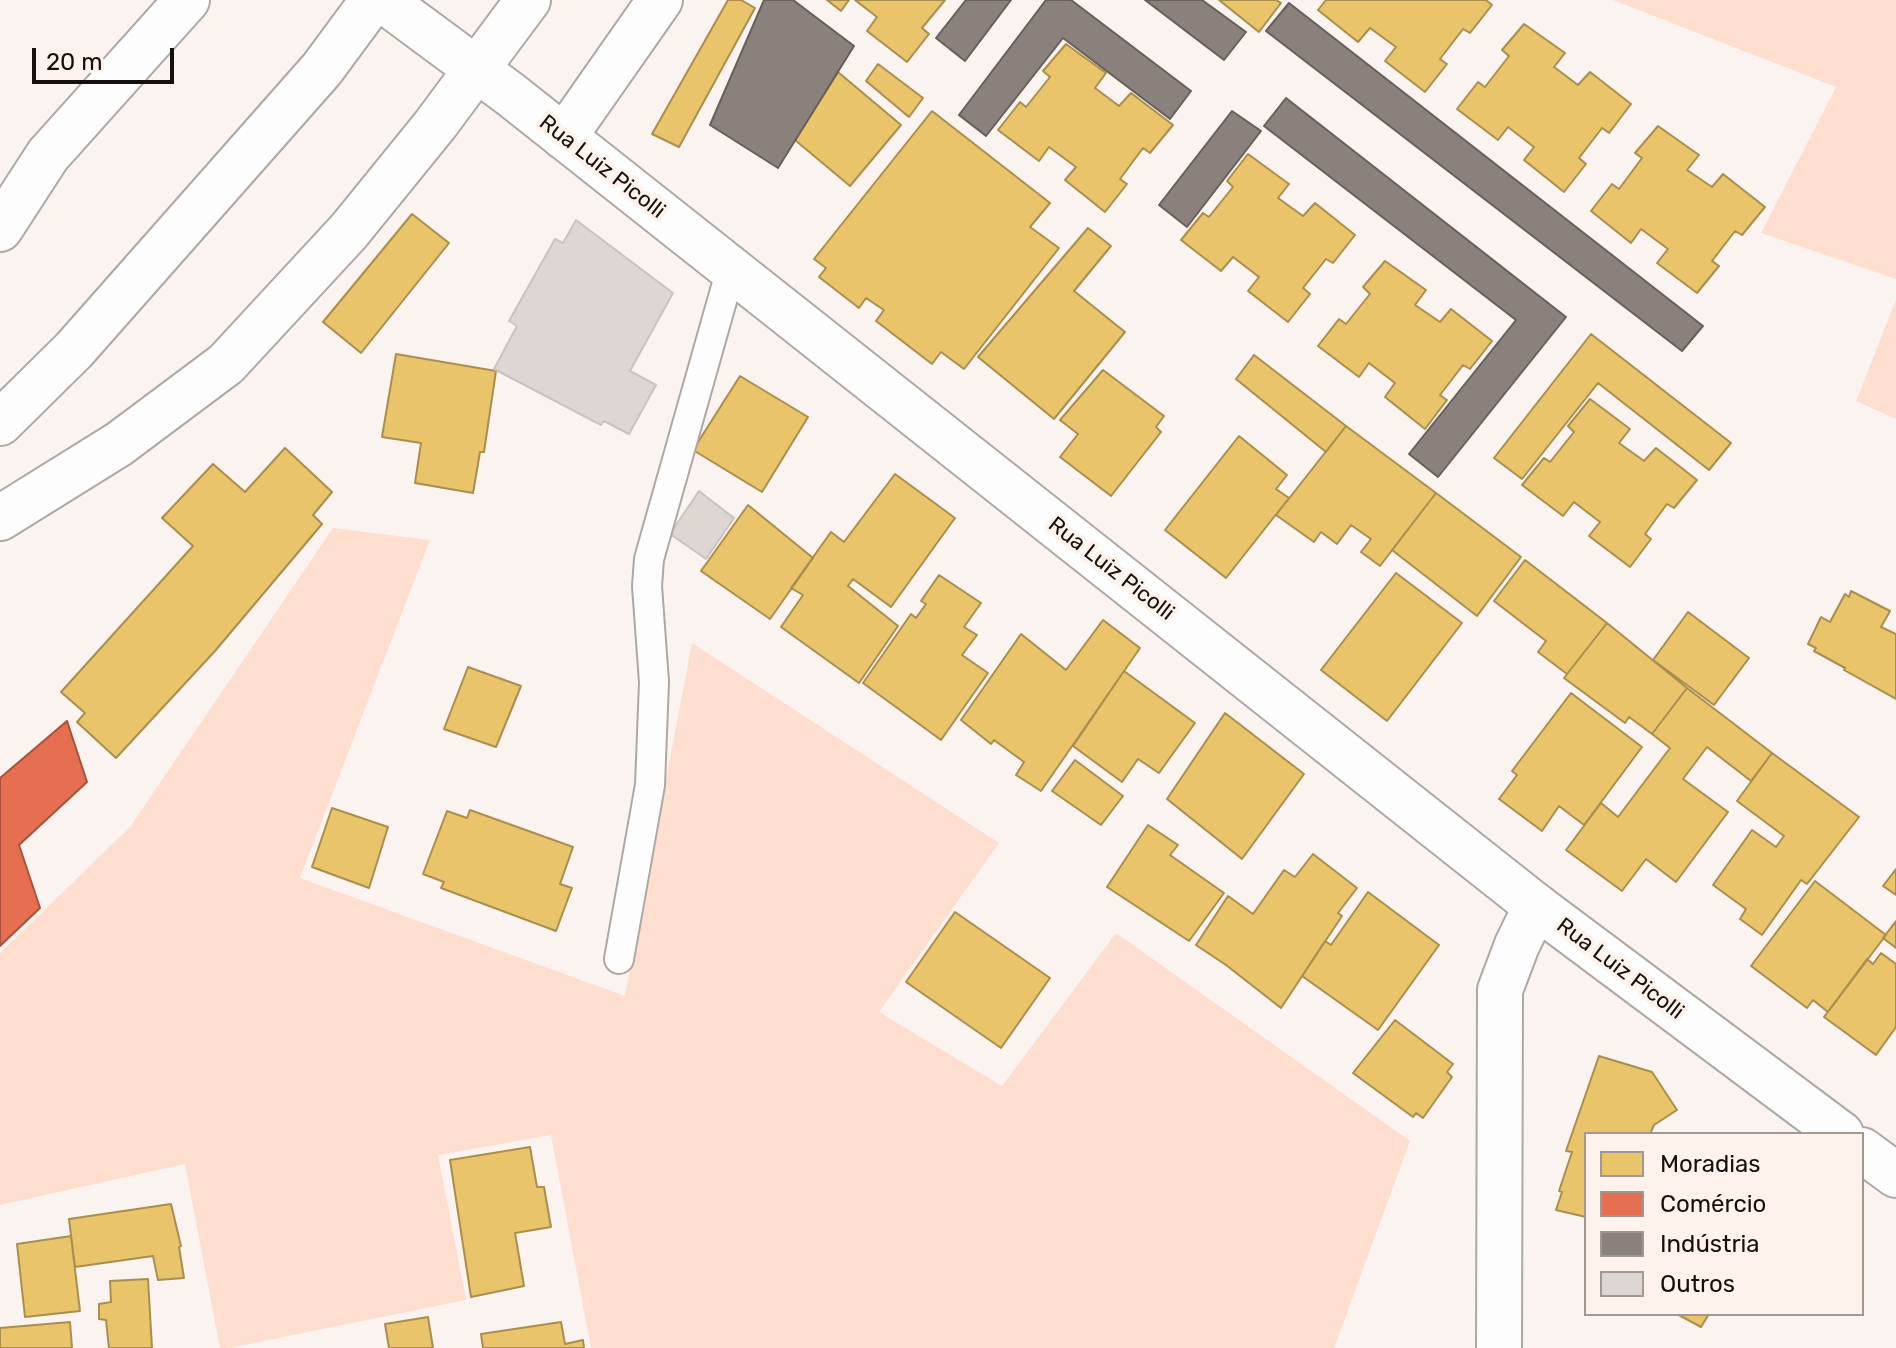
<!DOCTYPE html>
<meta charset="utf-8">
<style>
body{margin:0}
#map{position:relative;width:1896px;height:1348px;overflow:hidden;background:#fbf3f0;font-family:Rubik,sans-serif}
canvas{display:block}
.legend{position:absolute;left:1584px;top:1132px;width:280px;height:184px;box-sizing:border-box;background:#fff2ec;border:2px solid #a19893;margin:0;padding:10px 14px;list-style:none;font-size:24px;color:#15100e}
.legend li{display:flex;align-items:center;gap:16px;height:40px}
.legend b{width:40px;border:2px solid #a19893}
.scale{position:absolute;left:32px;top:48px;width:142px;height:36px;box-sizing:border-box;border:4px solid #15100e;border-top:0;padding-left:10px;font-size:24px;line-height:28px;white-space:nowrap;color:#15100e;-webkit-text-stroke:6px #fff2ec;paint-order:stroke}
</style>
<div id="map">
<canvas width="1896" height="1348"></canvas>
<ul class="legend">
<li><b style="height:22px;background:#e9c46a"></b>Moradias</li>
<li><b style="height:22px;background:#e76f51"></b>Comércio</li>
<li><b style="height:22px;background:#8a817c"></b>Indústria</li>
<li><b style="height:22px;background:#ddd6d3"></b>Outros</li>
</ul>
<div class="scale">20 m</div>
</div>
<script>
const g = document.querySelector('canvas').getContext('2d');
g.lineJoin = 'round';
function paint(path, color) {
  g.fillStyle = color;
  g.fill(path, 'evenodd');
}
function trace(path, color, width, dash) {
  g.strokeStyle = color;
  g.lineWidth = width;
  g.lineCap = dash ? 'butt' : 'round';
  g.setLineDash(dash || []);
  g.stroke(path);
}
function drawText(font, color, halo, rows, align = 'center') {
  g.font = font + ' Rubik,sans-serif';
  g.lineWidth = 8;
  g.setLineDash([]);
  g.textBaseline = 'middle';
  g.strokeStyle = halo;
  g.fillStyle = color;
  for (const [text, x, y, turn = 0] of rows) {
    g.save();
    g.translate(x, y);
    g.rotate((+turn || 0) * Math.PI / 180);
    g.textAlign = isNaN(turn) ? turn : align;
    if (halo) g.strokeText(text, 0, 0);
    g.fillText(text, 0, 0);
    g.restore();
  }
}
const green = new Path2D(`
 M 1613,0 L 1896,0 L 1896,279 L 1761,233 L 1836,87 Z
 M 1896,300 L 1896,419 L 1856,401 Z
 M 333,528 L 430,540 L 300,878 L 625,996 L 692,643 L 999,843 L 879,1012 L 1002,1086 L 1116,933 L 1410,1141 L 1334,1348 L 591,1348 L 551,1135 L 438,1155 L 466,1300 L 229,1348 L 220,1348 L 185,1164 L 0,1205 L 0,953 L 130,827 Z`);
const homes = new Path2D(`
 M 728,0 L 741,0 L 755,8 L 679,147 L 652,134 Z
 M 827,0 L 849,0 L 841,11 Z
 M 855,0 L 945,0 L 922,28 L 929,34 L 907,62 L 867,31 L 877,17 Z
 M 1219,0 L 1276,0 L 1281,3 L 1259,32 Z
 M 1326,0 L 1486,0 L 1492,5 L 1470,33 L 1463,29 L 1440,59 L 1447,64 L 1425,92 L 1385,61 L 1396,47 L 1370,28 L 1358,42 L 1318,10 Z
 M 1524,24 L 1565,53 L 1554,67 L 1578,85 L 1590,72 L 1631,104 L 1609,133 L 1602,128 L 1579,158 L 1586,164 L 1564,192 L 1524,160 L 1534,147 L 1508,127 L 1498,140 L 1457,109 L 1478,82 L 1485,87 L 1509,56 L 1502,50 Z
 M 1066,44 L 1106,73 L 1095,88 L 1119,106 L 1131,93 L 1173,125 L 1150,153 L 1143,148 L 1120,179 L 1127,184 L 1105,212 L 1065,180 L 1076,167 L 1049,147 L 1039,161 L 998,130 L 1020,102 L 1026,107 L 1050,77 L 1043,71 Z
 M 878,64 L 923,98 L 909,117 L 866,81 Z
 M 838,72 L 901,125 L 850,186 L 795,140 Z
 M 932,111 L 1050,203 L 1030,227 L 1059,248 L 964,369 L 941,352 L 932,364 L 876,321 L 884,310 L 866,298 L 859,308 L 819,277 L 826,268 L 814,259 Z
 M 1658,126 L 1699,155 L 1687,170 L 1712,187 L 1723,174 L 1765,207 L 1742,235 L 1735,231 L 1712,261 L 1719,266 L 1697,293 L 1657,263 L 1668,249 L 1641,229 L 1631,243 L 1591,211 L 1612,184 L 1619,189 L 1642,158 L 1635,153 Z
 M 1248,154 L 1289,184 L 1278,198 L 1303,216 L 1315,203 L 1355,235 L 1333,263 L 1326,259 L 1303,288 L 1310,294 L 1288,322 L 1248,291 L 1259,277 L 1233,257 L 1221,271 L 1181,240 L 1203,213 L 1209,217 L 1233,187 L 1227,181 Z
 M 412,214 L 449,243 L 361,353 L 323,322 Z
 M 1088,228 L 1111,246 L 1074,291 L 1125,332 L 1054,419 L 978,357 Z
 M 1385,261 L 1426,290 L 1415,305 L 1440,322 L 1451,309 L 1492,341 L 1470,369 L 1463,365 L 1440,395 L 1447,400 L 1425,429 L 1385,397 L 1395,383 L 1369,363 L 1359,377 L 1318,346 L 1339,319 L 1346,324 L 1370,294 L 1363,287 Z
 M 1591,334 L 1731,443 L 1709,470 L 1598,383 L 1522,479 L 1494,458 Z
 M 396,354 L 496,371 L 484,452 L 480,452 L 473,493 L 415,483 L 421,443 L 382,437 Z
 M 1254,355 L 1346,426 L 1326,452 L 1236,379 Z
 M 1103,370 L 1164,416 L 1156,427 L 1161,432 L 1111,496 L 1060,457 L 1078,434 L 1060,420 Z
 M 740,376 L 808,417 L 762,492 L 693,450 Z
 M 1590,399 L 1630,429 L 1619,443 L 1644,461 L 1656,448 L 1697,480 L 1674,508 L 1667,504 L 1645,534 L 1651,539 L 1630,567 L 1589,536 L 1600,522 L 1574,502 L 1563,516 L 1522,485 L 1544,458 L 1550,462 L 1574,432 L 1568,426 Z
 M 1346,426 L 1436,493 L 1380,566 L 1361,552 L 1371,539 L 1351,525 L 1337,544 L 1321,532 L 1314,542 L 1276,515 Z
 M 1239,436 L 1287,475 L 1276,489 L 1289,498 L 1226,578 L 1165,530 Z
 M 285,448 L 332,492 L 313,515 L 322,524 L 215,651 L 116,758 L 77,722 L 85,713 L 61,692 L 193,546 L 162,518 L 213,464 L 245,492 Z
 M 895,474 L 955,518 L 891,607 L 853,579 L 848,586 L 898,626 L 859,683 L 781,627 L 803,595 L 791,588 L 831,532 L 844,542 Z
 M 1436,493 L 1521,557 L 1477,616 L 1392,550 Z
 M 748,505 L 813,558 L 770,619 L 701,571 Z
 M 1525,560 L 1607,623 L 1567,674 L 1538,652 L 1546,641 L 1494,601 Z
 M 1396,573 L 1462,623 L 1387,721 L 1321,670 Z
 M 939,575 L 981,603 L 964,627 L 977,635 L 962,655 L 988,673 L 941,740 L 863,683 L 911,614 L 916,618 L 926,604 L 921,601 Z
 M 1851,591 L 1890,611 L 1881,627 L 1896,634 L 1896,699 L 1844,670 L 1845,668 L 1814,651 L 1816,648 L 1808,644 L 1821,617 L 1830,622 L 1845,594 L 1849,597 Z
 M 1688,612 L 1749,658 L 1714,705 L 1653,660 Z
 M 1103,620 L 1140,648 L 1041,791 L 1016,775 L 1024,762 L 994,740 L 991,744 L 961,720 L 1021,634 L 1066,670 Z
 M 1607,623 L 1687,688 L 1652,734 L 1629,717 L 1625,723 L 1564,678 Z
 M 468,667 L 521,686 L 496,747 L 444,729 Z
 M 1124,671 L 1195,723 L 1159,773 L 1138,759 L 1122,782 L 1073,746 Z
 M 1687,688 L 1772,753 L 1751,781 L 1707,747 L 1683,779 L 1728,812 L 1676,882 L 1646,859 L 1622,891 L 1566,850 L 1601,803 L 1618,817 L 1670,748 L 1652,734 Z
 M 1571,693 L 1642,747 L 1584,825 L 1559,806 L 1542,831 L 1499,799 L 1517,775 L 1512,771 Z
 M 1225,713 L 1304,774 L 1242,859 L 1167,799 Z
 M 1772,753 L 1859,817 L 1807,884 L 1801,880 L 1762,935 L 1740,919 L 1746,909 L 1713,885 L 1752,830 L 1776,847 L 1784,836 L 1737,801 Z
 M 1075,760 L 1123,796 L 1101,825 L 1052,791 Z
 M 332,808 L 388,827 L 369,888 L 312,867 Z
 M 470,810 L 573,847 L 560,884 L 572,888 L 556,931 L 441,888 L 444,882 L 423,874 L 447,811 L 467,818 Z
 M 1148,825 L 1178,845 L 1170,855 L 1224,893 L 1189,941 L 1107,887 Z
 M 1313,854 L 1357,888 L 1338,913 L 1342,916 L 1281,1008 L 1226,965 L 1196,945 L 1228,896 L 1253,914 L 1284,870 L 1295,877 Z
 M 1896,869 L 1896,895 L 1883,886 Z
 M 1815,881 L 1886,935 L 1828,1012 L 1813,1000 L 1807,1008 L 1751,966 Z
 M 1368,892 L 1439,945 L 1378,1030 L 1302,976 L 1325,941 L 1331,945 Z
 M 955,912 L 1050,978 L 1001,1048 L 906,982 Z
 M 1896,921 L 1896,948 L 1883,938 Z
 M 1881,953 L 1896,964 L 1896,1027 L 1876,1055 L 1824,1017 L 1867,959 L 1873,964 Z
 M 1395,1020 L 1453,1064 L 1447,1072 L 1452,1077 L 1423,1118 L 1416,1113 L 1413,1117 L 1353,1073 Z
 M 1599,1056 L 1652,1072 L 1677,1110 L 1654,1125 L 1650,1134 L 1586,1134 L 1586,1217 L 1556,1210 L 1562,1192 L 1559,1191 L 1572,1152 L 1566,1151 Z
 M 530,1147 L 537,1187 L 544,1187 L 551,1227 L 515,1233 L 524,1286 L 471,1297 L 450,1160 Z
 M 171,1204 L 181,1246 L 179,1247 L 184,1278 L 158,1280 L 153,1256 L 75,1267 L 69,1219 Z
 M 71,1236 L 80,1311 L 25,1317 L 17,1244 Z
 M 148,1279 L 152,1348 L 109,1348 L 106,1320 L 99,1319 L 99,1304 L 111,1302 L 110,1281 Z
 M 1677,1314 L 1709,1314 L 1701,1327 Z
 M 428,1317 L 433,1348 L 389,1348 L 385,1324 Z
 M 70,1322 L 72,1348 L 0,1348 L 0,1328 Z
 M 561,1322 L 565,1344 L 583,1340 L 584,1348 L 483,1348 L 481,1334 Z`);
const shops = new Path2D(`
 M 67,721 L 87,782 L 19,845 L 40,908 L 0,946 L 0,778 Z`);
const industry = new Path2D(`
 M 764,0 L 793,0 L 854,46 L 778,168 L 710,125 Z
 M 966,0 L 1011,0 L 965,61 L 936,38 Z
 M 1046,0 L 1071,0 L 1191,91 L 1170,119 L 1063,38 L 986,136 L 959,115 Z
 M 1145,0 L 1202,0 L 1246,32 L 1224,60 Z
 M 1289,3 L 1703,326 L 1682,351 L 1266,31 Z
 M 1286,98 L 1566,317 L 1438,477 L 1409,454 L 1516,320 L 1264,126 Z
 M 1232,111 L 1261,131 L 1187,227 L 1159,205 Z`);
const building = new Path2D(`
 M 576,220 L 673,293 L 630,371 L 656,385 L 629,434 L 604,421 L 601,425 L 494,369 L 517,326 L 509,321 L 555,239 L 563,243 Z
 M 699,491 L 734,518 L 706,559 L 670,534 Z`);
const service = new Path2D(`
 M 619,959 L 650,785 L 654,682 L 647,586 L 649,559 L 731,269`);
const minor = new Path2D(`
 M 564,137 L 660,0
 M 1499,1348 L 1500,990 L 1517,945 L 1536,906`);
const tertiary = new Path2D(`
 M 383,0 L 510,94 L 1536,906 L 1841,1134
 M 0,229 L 48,155 L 187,0
 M 1862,1150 L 1896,1175`);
const trunk = new Path2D(`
 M 0,423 L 74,350 L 322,69 L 373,0
 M 0,518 L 119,444 L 226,364 L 349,231 L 435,125 L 528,0`);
const streetNames = [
 ["Rua Luiz Picolli",602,167,38],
 ["Rua Luiz Picolli",1111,569,38],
 ["Rua Luiz Picolli",1620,969,37]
];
paint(green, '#fddecf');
paint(homes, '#e9c46a');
trace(homes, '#a98e4e', 2);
paint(shops, '#e76f51');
trace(shops, '#a8523d', 2);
paint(industry, '#8a817c');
trace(industry, '#675f5b', 2);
paint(building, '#ddd6d3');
trace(building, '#cac4c1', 2);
trace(service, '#aea8a5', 32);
trace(minor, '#aea8a5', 48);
trace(tertiary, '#aea8a5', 48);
trace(trunk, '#aea8a5', 48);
trace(service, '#fefdfd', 28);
trace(minor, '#fefdfd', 44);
trace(tertiary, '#fefdfd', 44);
trace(trunk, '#fefdfd', 44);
drawText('22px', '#15100e', '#fff2ec', streetNames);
</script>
